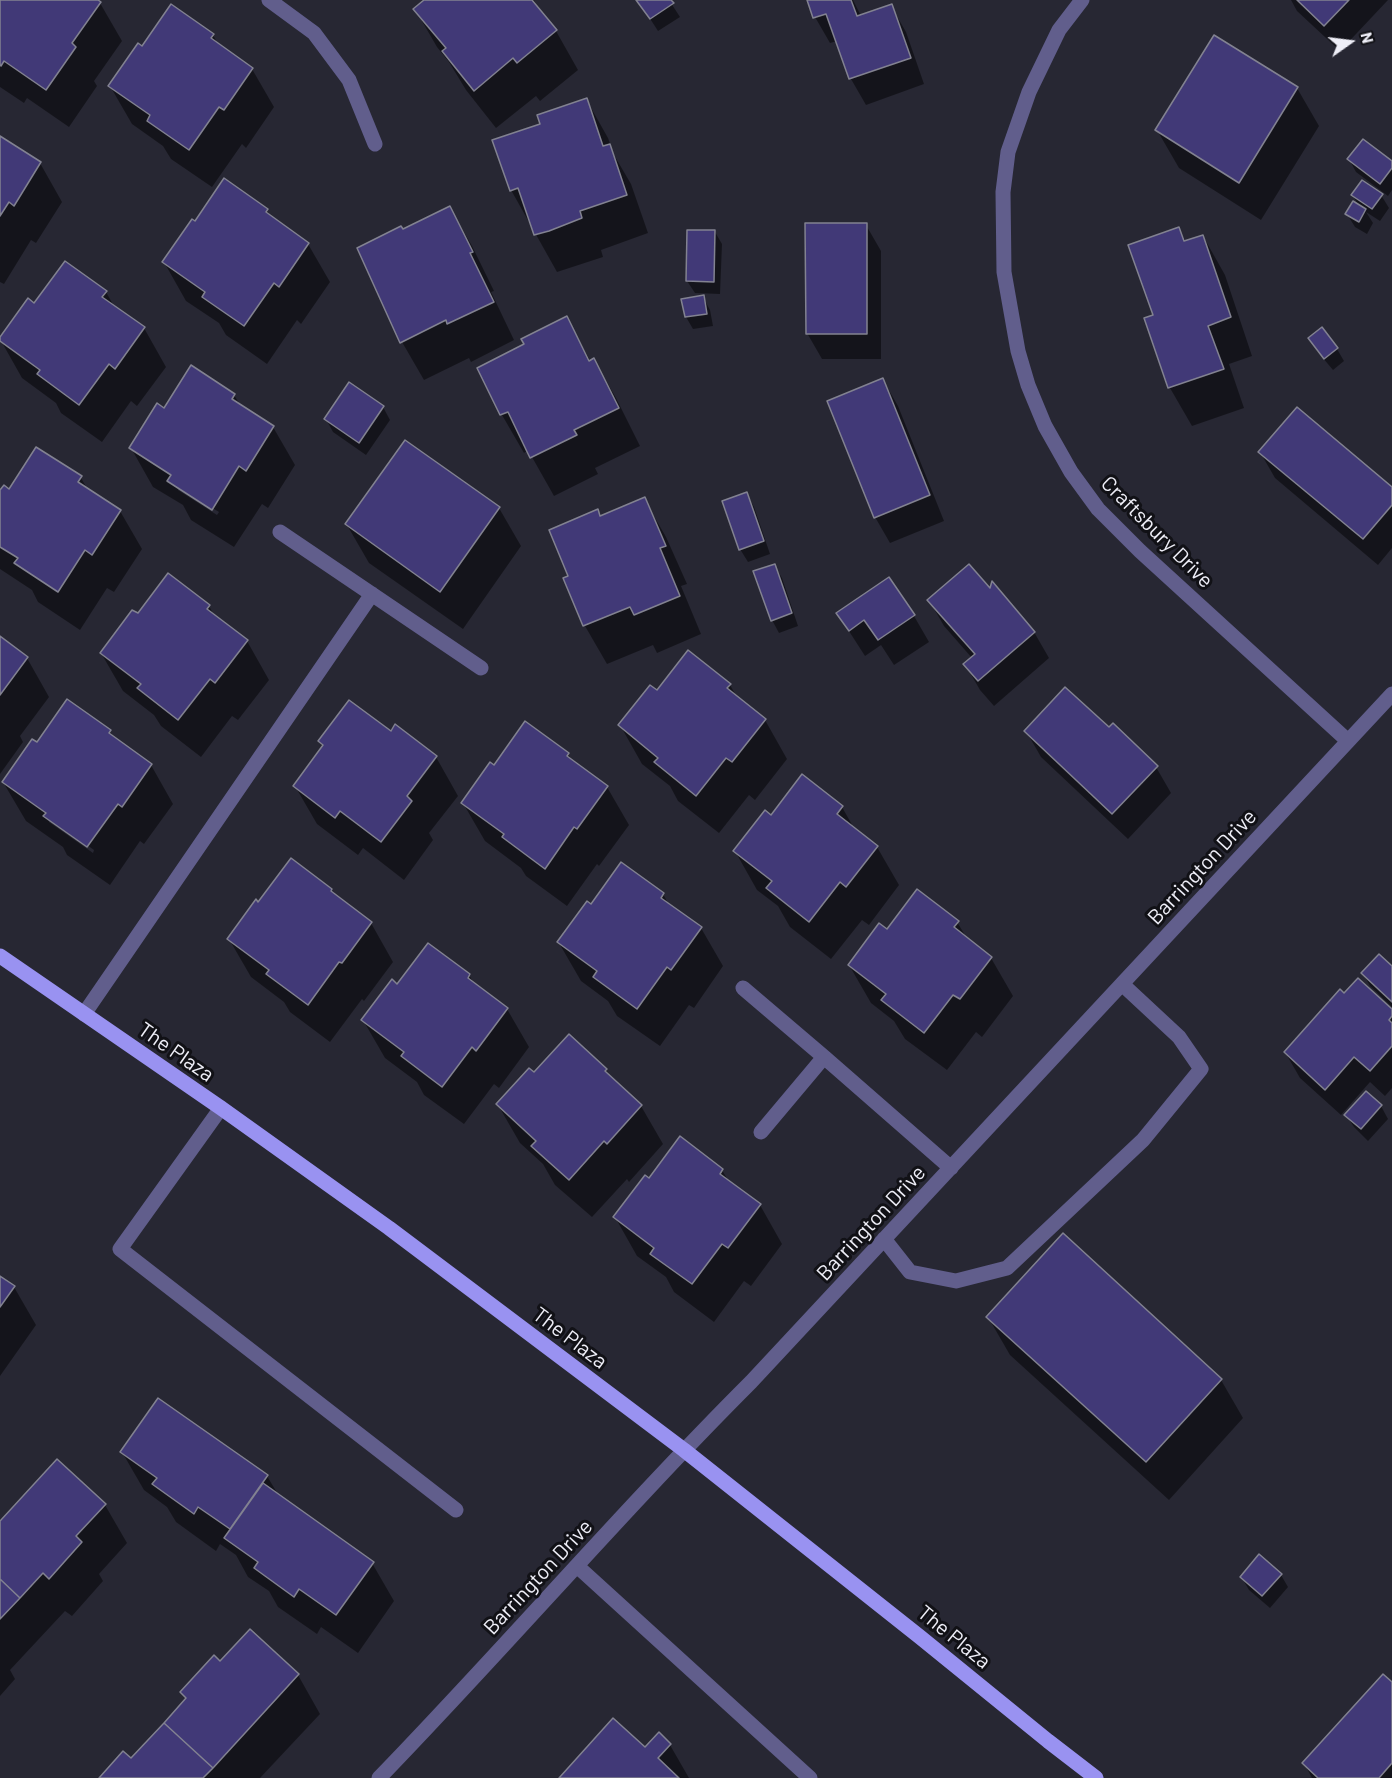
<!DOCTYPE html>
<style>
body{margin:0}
#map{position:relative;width:1392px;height:1778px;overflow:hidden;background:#272733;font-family:Barlow,sans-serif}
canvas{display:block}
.north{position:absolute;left:1320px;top:12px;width:60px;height:60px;-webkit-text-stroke:4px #111116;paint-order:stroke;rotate:76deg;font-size:16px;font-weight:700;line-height:24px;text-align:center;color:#eeeef7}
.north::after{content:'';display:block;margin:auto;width:21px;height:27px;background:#eeeef7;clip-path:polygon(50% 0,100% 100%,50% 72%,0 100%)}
</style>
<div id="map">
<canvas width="1392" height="1778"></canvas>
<div class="north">N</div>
</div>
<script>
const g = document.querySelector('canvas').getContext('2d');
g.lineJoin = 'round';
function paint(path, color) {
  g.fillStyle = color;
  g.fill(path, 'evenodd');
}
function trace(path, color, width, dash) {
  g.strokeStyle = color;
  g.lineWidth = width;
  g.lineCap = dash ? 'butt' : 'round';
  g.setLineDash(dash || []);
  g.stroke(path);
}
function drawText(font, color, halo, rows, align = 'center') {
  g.font = font + ' Barlow,sans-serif';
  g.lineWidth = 6;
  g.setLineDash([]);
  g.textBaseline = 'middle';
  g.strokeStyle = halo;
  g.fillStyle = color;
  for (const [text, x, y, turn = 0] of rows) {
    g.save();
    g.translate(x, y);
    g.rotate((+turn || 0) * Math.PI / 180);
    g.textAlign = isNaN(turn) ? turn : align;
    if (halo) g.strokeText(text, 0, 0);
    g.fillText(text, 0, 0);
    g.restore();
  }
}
const shadow = new Path2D(`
 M 0,0 L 96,0 L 100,3 L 122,41 L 94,81 L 97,86 L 69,127 L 27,98 L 24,103 L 0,87 Z
 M 426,0 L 534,0 L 542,15 L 556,31 L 578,70 L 540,101 L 536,96 L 496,128 L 466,90 L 449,62 L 437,47 L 415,9 Z
 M 638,0 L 669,0 L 680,17 L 658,31 Z
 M 809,0 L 853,0 L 861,16 L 891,6 L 906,32 L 924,84 L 866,105 L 851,79 L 837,41 L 830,43 L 815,17 Z
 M 1291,0 L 1388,0 L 1340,51 L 1297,11 Z
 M 213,35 L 219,46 L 252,69 L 274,107 L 246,148 L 242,144 L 212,187 L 171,159 L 163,146 L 132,124 L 110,86 Z
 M 1297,88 L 1319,126 L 1261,220 L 1179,168 L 1157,130 Z
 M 586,99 L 608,138 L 614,155 L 631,184 L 648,233 L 601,250 L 603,257 L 557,272 L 511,190 Z
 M 0,136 L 40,163 L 62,202 L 36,243 L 31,240 L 4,284 L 0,282 Z
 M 1349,159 L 1392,163 L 1392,190 L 1388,196 L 1356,172 Z
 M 1353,195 L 1381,195 L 1389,208 L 1380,221 L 1366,212 L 1373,223 L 1367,234 L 1355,227 L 1347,214 L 1359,207 Z
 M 450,208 L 472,246 L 494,291 L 491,292 L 514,340 L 471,362 L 469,358 L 424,380 L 402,342 L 403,231 Z
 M 267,210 L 271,218 L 308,244 L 330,282 L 301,324 L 297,320 L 267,364 L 226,335 L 219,323 L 186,301 L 164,262 L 195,223 Z
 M 866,225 L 881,251 L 881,359 L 822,359 L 807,333 Z
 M 1179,229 L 1186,242 L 1203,236 L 1225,275 L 1252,356 L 1229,364 L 1244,408 L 1192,426 L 1170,388 L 1146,319 L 1155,316 Z
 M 715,232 L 722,244 L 720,294 L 695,293 L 687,281 Z
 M 106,292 L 115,308 L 144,328 L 166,367 L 137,406 L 131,401 L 102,442 L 61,413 L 56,403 L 22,378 L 0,339 L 34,305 Z
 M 703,297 L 710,310 L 713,326 L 693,329 L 686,317 Z
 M 566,318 L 591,362 L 594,360 L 616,398 L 640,446 L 595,468 L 598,474 L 554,496 L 528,450 L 524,453 L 502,415 L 479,368 L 526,345 Z
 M 1310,338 L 1337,349 L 1344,361 L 1333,370 L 1317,351 Z
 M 883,380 L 898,406 L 944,521 L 890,543 L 875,517 Z
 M 234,395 L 241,406 L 273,427 L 295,465 L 268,508 L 262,504 L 234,547 L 191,520 L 183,505 L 153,487 L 131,448 L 165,410 ZM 178,487 L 219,512 L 217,515 L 178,490 Z
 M 383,407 L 390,420 L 366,455 L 333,432 L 326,419 Z
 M 37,449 L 81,478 L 88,490 L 120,511 L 142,549 L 114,592 L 107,588 L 80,630 L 38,602 L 32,590 L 0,569 L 0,493 L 9,491 Z
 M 1260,452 L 1392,489 L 1392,548 L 1378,565 L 1275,478 Z
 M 747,494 L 754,507 L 770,554 L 748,562 L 740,549 Z
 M 644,499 L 666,537 L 687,584 L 681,586 L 701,634 L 657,653 L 653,645 L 607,664 L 585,626 L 565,579 L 570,576 L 597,511 L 601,517 Z
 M 499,508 L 521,546 L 463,629 L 369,563 L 347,525 Z
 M 774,565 L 782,578 L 798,626 L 779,633 L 772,620 Z
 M 889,580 L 914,616 L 929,642 L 894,665 L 881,645 L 865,656 L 838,614 Z
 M 990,590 L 1034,632 L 1049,658 L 994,706 L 980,690 L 965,664 L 972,658 L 944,626 L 929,600 Z
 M 209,606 L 215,617 L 247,641 L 269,680 L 238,720 L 232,716 L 201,757 L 161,726 L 154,715 L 123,691 L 101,653 Z
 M 0,638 L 27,658 L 49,697 L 20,736 L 23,742 L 0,774 Z
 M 730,685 L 738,699 L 765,720 L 787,759 L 755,800 L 749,795 L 719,833 L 678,801 L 670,786 L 642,764 L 620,725 L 657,692 Z
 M 110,731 L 114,739 L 151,765 L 173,804 L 144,844 L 140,841 L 110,885 L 67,855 L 63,847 L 26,821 L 3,782 L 37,744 ZM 49,818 L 94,850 L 93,853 L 49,822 Z
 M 1026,731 L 1156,767 L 1171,793 L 1128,839 L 1041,757 Z
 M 391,733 L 436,757 L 458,796 L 429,833 L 433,840 L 404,880 L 363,848 L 358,855 L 317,824 L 295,786 L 323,748 L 319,741 Z
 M 568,754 L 572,761 L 607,787 L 629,825 L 599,866 L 597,864 L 567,906 L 526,876 L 521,868 L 485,841 L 463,803 Z
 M 842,807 L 855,830 L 877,847 L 899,885 L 869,925 L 862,920 L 831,959 L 790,927 L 778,906 L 757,890 L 735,851 L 771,817 Z
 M 331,890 L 335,896 L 371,923 L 393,962 L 364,1001 L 362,999 L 330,1042 L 290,1012 L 284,1002 L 251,977 L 229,939 L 259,904 Z
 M 663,894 L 669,905 L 701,928 L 723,966 L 694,1008 L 689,1005 L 660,1046 L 617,1016 L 608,1001 L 581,981 L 559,943 L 592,906 Z
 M 957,922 L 968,940 L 991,958 L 1013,996 L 982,1037 L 976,1032 L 947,1070 L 905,1039 L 894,1021 L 871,1003 L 849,965 L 888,931 Z
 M 428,945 L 469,975 L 475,985 L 507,1009 L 529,1047 L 499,1088 L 494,1084 L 464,1124 L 424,1095 L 417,1082 L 385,1058 L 363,1020 L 398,986 Z
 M 1392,968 L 1392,1007 L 1370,986 L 1363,973 Z
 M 1392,1011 L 1392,1088 L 1385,1096 L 1370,1082 L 1341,1115 L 1300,1078 L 1285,1052 Z
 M 606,1070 L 612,1079 L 641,1106 L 663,1144 L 629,1182 L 627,1179 L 592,1217 L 555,1185 L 543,1164 L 520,1143 L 498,1105 L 534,1074 Z
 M 1381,1106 L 1388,1119 L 1368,1141 L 1354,1127 L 1346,1115 Z
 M 722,1170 L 729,1182 L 760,1205 L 782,1244 L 751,1286 L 744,1281 L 714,1322 L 674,1292 L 666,1277 L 637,1256 L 615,1217 L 649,1180 Z
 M 1063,1235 L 1221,1380 L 1243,1418 L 1169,1500 L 1010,1355 L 988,1317 Z
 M 0,1277 L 14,1287 L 36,1325 L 0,1376 Z
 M 122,1452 L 267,1476 L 279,1496 L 372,1563 L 394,1601 L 358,1653 L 321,1627 L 317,1634 L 278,1607 L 269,1591 L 248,1577 L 236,1555 L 220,1544 L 216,1551 L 176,1522 L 167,1507 L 144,1490 Z
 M 105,1505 L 127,1543 L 99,1574 L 103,1581 L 72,1616 L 65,1611 L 10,1670 L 15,1679 L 0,1696 L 0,1523 Z
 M 1281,1575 L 1288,1587 L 1270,1608 L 1249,1590 L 1242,1578 Z
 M 220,1663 L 298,1675 L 320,1714 L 260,1778 L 101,1778 L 131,1760 L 186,1699 L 182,1692 Z
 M 1392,1684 L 1392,1778 L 1312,1778 L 1304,1763 Z
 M 670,1745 L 689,1778 L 561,1778 L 645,1749 Z`);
const building = new Path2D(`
 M 0,0 L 98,0 L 101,2 L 72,43 L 76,47 L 46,90 L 4,61 L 1,66 L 0,65 Z
 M 424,0 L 532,0 L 557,30 L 517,63 L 513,58 L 474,91 L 442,51 L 446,48 L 413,9 Z
 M 636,0 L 671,0 L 674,3 L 650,19 Z
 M 807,0 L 851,0 L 857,16 L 892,4 L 911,58 L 849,79 L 826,14 L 813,18 Z
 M 1297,0 L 1349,0 L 1324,26 Z
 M 171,4 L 214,34 L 211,38 L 253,68 L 224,110 L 219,107 L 189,150 L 147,121 L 150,115 L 108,86 L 138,43 L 142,46 Z
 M 1214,35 L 1298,87 L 1239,183 L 1155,130 Z
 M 587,98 L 603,146 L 610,144 L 627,195 L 580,211 L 582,218 L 549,231 L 534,235 L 518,188 L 510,191 L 492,140 L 540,124 L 537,115 Z
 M 0,136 L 41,162 L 14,206 L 9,202 L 0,216 Z
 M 1363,139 L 1392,161 L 1392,168 L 1380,184 L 1347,159 Z
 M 224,178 L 268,209 L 266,212 L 309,243 L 279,287 L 274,283 L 244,326 L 202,297 L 205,292 L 162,262 L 192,219 L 195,221 Z
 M 1362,180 L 1383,194 L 1372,209 L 1351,195 Z
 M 1353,201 L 1366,209 L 1359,222 L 1345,214 Z
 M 450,206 L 473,252 L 470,253 L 494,302 L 447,324 L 446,320 L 400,343 L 357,248 L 401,226 L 403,229 Z
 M 805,223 L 867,223 L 867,334 L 806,334 Z
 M 1179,227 L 1184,241 L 1203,235 L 1231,317 L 1208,326 L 1224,369 L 1168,388 L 1144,318 L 1153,315 L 1128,245 Z
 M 687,230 L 715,230 L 714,282 L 686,281 Z
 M 65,261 L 107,291 L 102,297 L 145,327 L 115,369 L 109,364 L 79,405 L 37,374 L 40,370 L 0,341 L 0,337 L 28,298 L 34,303 Z
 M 704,295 L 707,314 L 685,317 L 681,299 Z
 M 567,316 L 589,361 L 594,358 L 619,408 L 574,430 L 577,435 L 530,458 L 508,412 L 500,415 L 477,368 L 524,344 L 521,339 Z
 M 1322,327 L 1338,348 L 1324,359 L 1308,338 Z
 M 191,365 L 235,394 L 232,399 L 274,426 L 246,471 L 239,466 L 212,510 L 167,481 L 171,475 L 129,448 L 157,403 L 164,408 Z
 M 883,378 L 930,495 L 874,518 L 827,401 Z
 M 349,382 L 384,406 L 359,443 L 324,419 Z
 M 1297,407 L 1392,487 L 1392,505 L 1363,539 L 1258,452 Z
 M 405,440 L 500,507 L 440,592 L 345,524 Z
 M 36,447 L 82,476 L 78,482 L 121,510 L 92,555 L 85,550 L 58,592 L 14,563 L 18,558 L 0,547 L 0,490 L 4,485 L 9,489 Z
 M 747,492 L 764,541 L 739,550 L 722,501 Z
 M 645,497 L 666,546 L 660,548 L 680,596 L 634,615 L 630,607 L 583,626 L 563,578 L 568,576 L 549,530 L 598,509 L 600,516 Z
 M 775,564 L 792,613 L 771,621 L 753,571 Z
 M 969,564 L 990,588 L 992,581 L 1035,632 L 978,681 L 963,664 L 975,654 L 927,600 Z
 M 168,573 L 210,605 L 207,609 L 248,640 L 215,683 L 210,679 L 178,720 L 137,688 L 141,684 L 100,653 L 132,610 L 138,613 Z
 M 889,577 L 915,615 L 878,640 L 864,620 L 849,631 L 836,613 Z
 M 0,636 L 28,657 L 0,695 Z
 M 688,650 L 731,684 L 727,688 L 766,719 L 732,762 L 726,758 L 696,796 L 654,762 L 658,758 L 618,725 L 650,685 L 657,690 Z
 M 1065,687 L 1109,727 L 1113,723 L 1158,766 L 1112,814 L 1024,731 Z
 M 67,699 L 111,730 L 109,733 L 152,764 L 122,807 L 118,804 L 87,847 L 43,816 L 46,813 L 2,782 L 32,739 L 37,742 Z
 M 349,700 L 391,731 L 395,724 L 437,756 L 407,796 L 412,801 L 381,842 L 340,811 L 335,818 L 293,786 L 323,745 L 318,741 Z
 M 525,721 L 569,753 L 567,756 L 608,786 L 577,829 L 574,827 L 545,869 L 502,837 L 504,834 L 461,803 L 490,762 L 494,765 Z
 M 802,774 L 843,806 L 837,814 L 878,846 L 846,887 L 840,882 L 809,922 L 766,888 L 772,881 L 733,851 L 765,810 L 771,815 Z
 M 291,858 L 332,889 L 331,891 L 372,922 L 342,963 L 339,962 L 308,1005 L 266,974 L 269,970 L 227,939 L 256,899 L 258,902 Z
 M 621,862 L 664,893 L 661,898 L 702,927 L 671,970 L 667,967 L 637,1009 L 593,977 L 597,971 L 557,942 L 587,901 L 591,904 Z
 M 917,889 L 959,921 L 954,927 L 992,957 L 960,999 L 953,995 L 924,1033 L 881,1000 L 886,994 L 848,965 L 879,923 L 887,929 Z
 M 428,943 L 470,974 L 468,978 L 508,1008 L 476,1051 L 472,1047 L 442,1087 L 401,1056 L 404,1052 L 361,1020 L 392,979 L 397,984 Z
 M 1379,954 L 1392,966 L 1392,1002 L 1361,973 Z
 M 1358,978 L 1392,1009 L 1392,1016 L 1389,1020 L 1392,1023 L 1392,1046 L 1370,1071 L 1354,1057 L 1325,1090 L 1284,1052 L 1340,989 L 1344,993 Z
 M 569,1034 L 607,1069 L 605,1071 L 642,1105 L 607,1144 L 604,1141 L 569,1180 L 531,1146 L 536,1141 L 496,1104 L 529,1068 L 534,1072 Z
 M 1366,1091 L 1382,1105 L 1361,1129 L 1344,1115 Z
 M 680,1136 L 723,1169 L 720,1174 L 761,1204 L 728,1248 L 722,1244 L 692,1284 L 650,1254 L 654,1248 L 613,1217 L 645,1175 L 649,1178 Z
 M 1063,1233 L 1222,1379 L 1146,1462 L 986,1317 Z
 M 0,1276 L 15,1286 L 0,1307 Z
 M 158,1398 L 268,1475 L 230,1529 L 198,1507 L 194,1514 L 152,1484 L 157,1478 L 120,1452 Z
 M 57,1459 L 106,1504 L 76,1536 L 82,1542 L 49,1579 L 43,1573 L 20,1598 L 0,1579 L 0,1521 Z
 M 263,1483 L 374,1562 L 336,1615 L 299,1589 L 294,1597 L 254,1568 L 258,1562 L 224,1538 Z
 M 1259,1554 L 1282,1574 L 1262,1596 L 1240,1577 Z
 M 0,1579 L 20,1598 L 0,1619 Z
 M 250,1629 L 299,1674 L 213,1768 L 164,1723 L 186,1698 L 180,1692 L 214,1655 L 220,1661 Z
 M 1383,1674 L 1392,1682 L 1392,1763 L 1379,1778 L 1318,1778 L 1302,1763 Z
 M 613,1718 L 645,1747 L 659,1732 L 671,1744 L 658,1758 L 679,1778 L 559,1778 Z
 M 164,1723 L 213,1768 L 203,1778 L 99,1778 L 123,1751 L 131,1758 Z`);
const minor = new Path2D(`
 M 269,0 L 314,33 L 349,80 L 375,144
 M 1082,0 L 1059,30 L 1029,92 L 1008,152 L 1003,192 L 1004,272 L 1018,351 L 1028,385 L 1045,426 L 1071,472 L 1098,509 L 1140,551 L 1348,741
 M 280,532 L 481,668
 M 743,988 L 824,1057 L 951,1168
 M 84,1014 L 372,594
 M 221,1108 L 120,1249 L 456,1510
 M 761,1132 L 824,1057
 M 884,1239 L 910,1272 L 956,1281 L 1007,1268 L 1143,1140 L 1201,1069 L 1179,1037 L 1122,984
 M 577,1566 L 810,1778
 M 379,1778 C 505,1648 623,1510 751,1382 L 1392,694`);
const major = new Path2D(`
 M 0,956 L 221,1108 L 389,1228 L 684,1450 L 920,1637 L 1048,1741 L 1096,1778`);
const streetNames = [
 ["Craftsbury Drive",1157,532,45],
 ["Barrington Drive",1202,867,-47],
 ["The Plaza",176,1052,35],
 ["Barrington Drive",871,1223,-47],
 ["The Plaza",570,1338,37],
 ["Barrington Drive",538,1577,-47],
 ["The Plaza",954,1637,39]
];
paint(shadow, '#0007');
paint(building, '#413977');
trace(building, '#828291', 1.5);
trace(minor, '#615e8c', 15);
trace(major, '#9992f1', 15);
drawText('21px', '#eeeef7', '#111116', streetNames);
</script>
